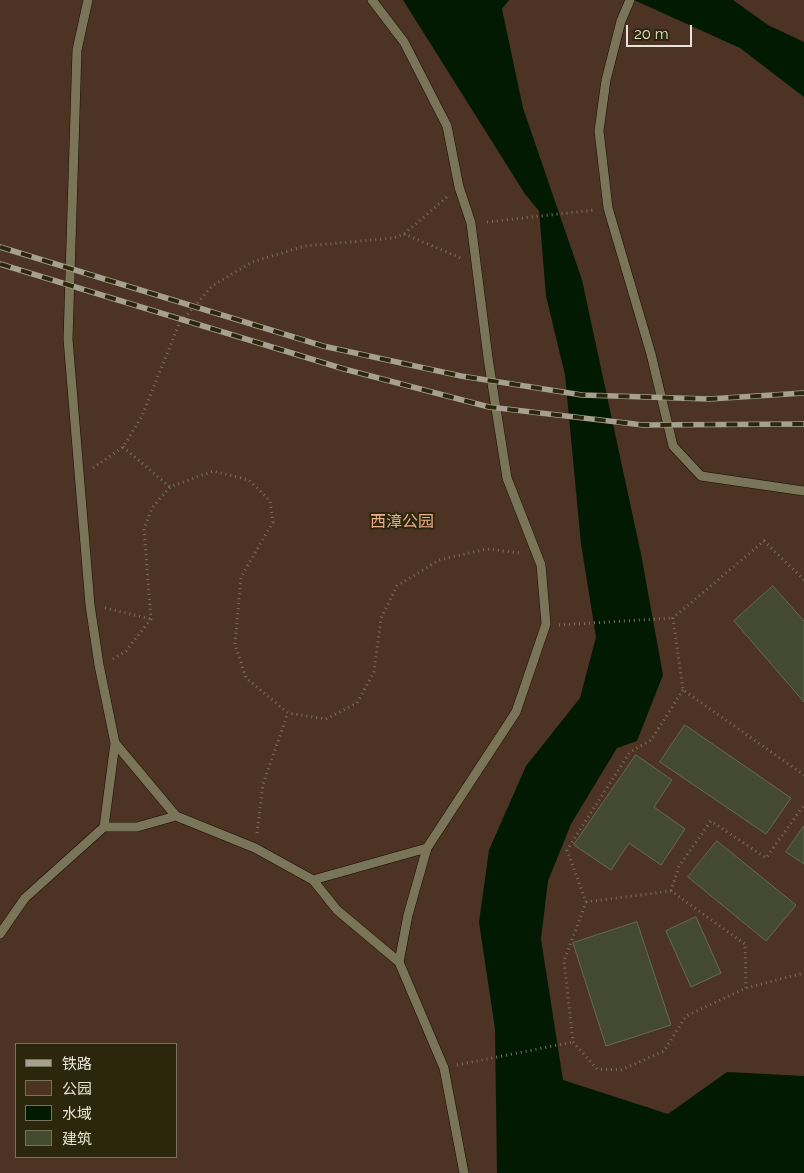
<!DOCTYPE html>
<meta charset="utf-8">
<style>
body{margin:0}
#map{position:relative;width:804px;height:1173px;overflow:hidden;background:#2c260c;font-family:Raleway,"Noto Sans SC",sans-serif}
canvas{display:block}
.legend{position:absolute;left:15px;top:1043px;width:162px;height:115px;box-sizing:border-box;background:#2c260c;border:1px solid #77725c;margin:0;padding:6px 9px;list-style:none;font-size:15px;color:#e7e4d5}
.legend li{display:flex;align-items:center;gap:10px;height:25px}
.legend b{width:25px;border:1px solid #77725c}
.scale{position:absolute;left:626px;top:25px;width:66px;height:22px;box-sizing:border-box;border:2px solid #e7e4d5;border-top:0;padding-left:6px;font-size:15px;line-height:18px;white-space:nowrap;color:#e7e4d5;-webkit-text-stroke:4px #2c260c;paint-order:stroke}
</style>
<div id="map">
<canvas width="804" height="1173"></canvas>
<ul class="legend">
<li><b style="height:6px;background:#a5a18e"></b>铁路</li>
<li><b style="height:14px;background:#4c3324"></b>公园</li>
<li><b style="height:14px;background:#021a02"></b>水域</li>
<li><b style="height:14px;background:#434a30"></b>建筑</li>
</ul>
<div class="scale">20 m</div>
</div>
<script>
const g = document.querySelector('canvas').getContext('2d');
g.lineJoin = 'round';
function paint(path, color) {
  g.fillStyle = color;
  g.fill(path, 'evenodd');
}
function trace(path, color, width, dash) {
  g.strokeStyle = color;
  g.lineWidth = width;
  g.lineCap = dash ? 'butt' : 'round';
  g.setLineDash(dash || []);
  g.stroke(path);
}
function drawText(font, color, halo, rows, align = 'center') {
  g.font = font + ' Raleway,"Noto Sans SC",sans-serif';
  g.lineWidth = 4;
  g.setLineDash([]);
  g.textBaseline = 'middle';
  g.strokeStyle = halo;
  g.fillStyle = color;
  for (const [text, x, y, turn = 0] of rows) {
    g.save();
    g.translate(x, y);
    g.rotate((+turn || 0) * Math.PI / 180);
    g.textAlign = isNaN(turn) ? turn : align;
    if (halo) g.strokeText(text, 0, 0);
    g.fillText(text, 0, 0);
    g.restore();
  }
}
const green = new Path2D(`
 M 0,0 L 804,0 L 804,1173 L 0,1173 ZM 16,1044 L 176,1044 L 176,1157 L 16,1157 Z`);
const water = new Path2D(`
 M 403,0 L 509,0 L 502,9 L 523,108 L 582,280 L 641,554 L 663,675 L 637,741 L 617,748 L 571,824 L 548,881 L 541,939 L 563,1080 L 668,1114 L 727,1072 L 804,1076 L 804,1173 L 497,1173 L 495,1029 L 479,922 L 489,850 L 526,766 L 580,698 L 596,637 L 581,544 L 565,375 L 546,296 L 539,211 L 525,194 Z
 M 634,0 L 733,0 L 768,25 L 804,42 L 804,97 L 740,48 Z`);
const building = new Path2D(`
 M 773,586 L 804,621 L 804,702 L 734,621 Z
 M 685,725 L 791,798 L 766,834 L 660,762 Z
 M 636,755 L 672,780 L 654,807 L 685,829 L 661,865 L 629,843 L 611,870 L 574,845 Z
 M 804,826 L 804,864 L 786,852 Z
 M 717,841 L 796,905 L 766,941 L 688,877 Z
 M 696,917 L 721,973 L 691,987 L 666,931 Z
 M 637,922 L 671,1025 L 606,1046 L 573,943 Z`);
const path = new Path2D(`
 M 487,222 L 595,210
 M 404,234 L 461,258
 M 123,447 L 170,487
 M 93,468 L 123,447 L 142,416 L 179,324 L 212,286 L 252,262 L 305,246 L 394,238 L 404,234 L 447,197
 M 804,580 L 764,541 L 673,618 L 683,690 L 804,775
 M 105,608 L 151,619
 M 559,625 L 673,618
 M 113,659 L 126,651 L 151,619 L 144,529 L 152,508 L 170,487 L 213,471 L 249,480 L 270,501 L 273,522 L 241,577 L 235,644 L 246,678 L 288,713 L 326,719 L 357,703 L 374,672 L 381,618 L 397,586 L 439,560 L 487,549 L 520,553
 M 683,690 L 651,740 L 630,752 L 567,850 L 586,902 L 564,961 L 573,1042 L 597,1069 L 621,1070 L 664,1051 L 686,1016 L 746,988 L 804,973
 M 257,833 L 263,784 L 288,713
 M 671,891 L 679,866 L 711,821 L 766,858 L 804,805
 M 586,902 L 671,891 L 745,944 L 746,988
 M 457,1065 L 573,1042`);
const service = new Path2D(`
 M 88,0 L 77,50 L 68,339 L 90,605 L 99,665 L 115,743 L 176,816 L 255,848 L 313,880 L 337,910 L 399,962 L 444,1068 L 464,1173
 M 372,0 L 404,42 L 447,126 L 459,187 L 471,223 L 488,358 L 507,478 L 541,565 L 546,624 L 516,712 L 427,848 L 408,915 L 399,962
 M 630,0 L 621,21 L 606,80 L 599,131 L 608,208 L 651,354 L 673,446 L 701,476 L 804,491
 M 104,827 L 137,827 L 176,816
 M 313,880 L 427,848
 M 0,934 L 25,898 L 104,827 L 115,743`);
const rail = new Path2D(`
 M 0,247 L 323,346 L 461,376 L 582,395 L 709,399 L 804,393
 M 0,264 L 344,369 L 489,407 L 643,425 L 804,424`);
const parkNames = [
 ["西漳公园",402,522]
];
paint(green, '#4c3324');
paint(water, '#021a02');
paint(building, '#434a30');
trace(building, '#646b50', 1);
trace(service, '#140f00', 10);
trace(path, '#78735d', 3, [1, 4]);
trace(service, '#7a7458', 9);
trace(rail, '#a5a18e', 5.5);
trace(rail, '#2c260c', 4, [11]);
drawText('16px', '#edaf8a', '#2c260c', parkNames);
</script>
